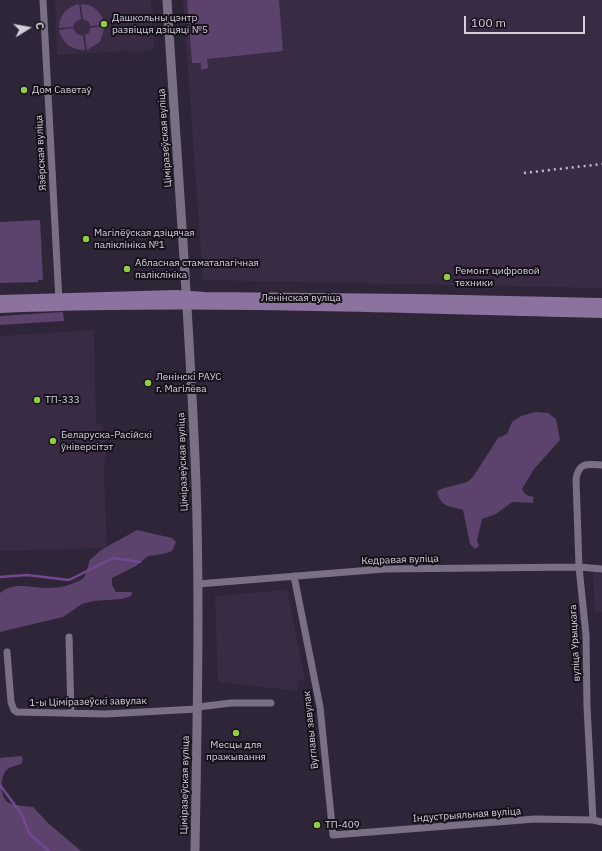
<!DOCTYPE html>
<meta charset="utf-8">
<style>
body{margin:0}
#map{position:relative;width:602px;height:851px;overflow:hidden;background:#2f2538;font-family:"IBM Plex Sans",sans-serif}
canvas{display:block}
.north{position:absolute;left:8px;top:8px;width:40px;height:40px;-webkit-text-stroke:3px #151019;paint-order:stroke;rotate:79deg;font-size:11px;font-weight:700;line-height:16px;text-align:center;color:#d5cfdb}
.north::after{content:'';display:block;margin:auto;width:14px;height:18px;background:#d5cfdb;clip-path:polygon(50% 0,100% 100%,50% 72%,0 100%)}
.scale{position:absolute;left:464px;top:16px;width:121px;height:18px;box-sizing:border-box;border:2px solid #d5cfdb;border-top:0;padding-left:5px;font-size:12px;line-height:14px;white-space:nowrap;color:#d5cfdb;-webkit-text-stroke:3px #151019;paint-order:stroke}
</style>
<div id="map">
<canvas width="602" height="851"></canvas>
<div class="north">С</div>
<div class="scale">100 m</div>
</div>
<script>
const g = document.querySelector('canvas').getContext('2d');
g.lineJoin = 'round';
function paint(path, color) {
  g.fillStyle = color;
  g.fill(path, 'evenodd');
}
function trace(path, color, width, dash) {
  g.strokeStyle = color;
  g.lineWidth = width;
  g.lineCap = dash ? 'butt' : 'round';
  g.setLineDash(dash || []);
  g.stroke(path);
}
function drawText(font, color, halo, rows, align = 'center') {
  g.font = font + ' "IBM Plex Sans",sans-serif';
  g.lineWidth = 4;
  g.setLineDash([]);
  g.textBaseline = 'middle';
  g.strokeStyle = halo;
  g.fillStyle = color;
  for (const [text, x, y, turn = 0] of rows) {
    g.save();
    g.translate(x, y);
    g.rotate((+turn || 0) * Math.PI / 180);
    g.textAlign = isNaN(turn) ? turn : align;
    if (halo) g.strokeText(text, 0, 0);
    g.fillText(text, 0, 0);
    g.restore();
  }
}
const built = new Path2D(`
 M 55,0 L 151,0 L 154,49 L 132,53 L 126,51 L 57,55 Z
 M 183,0 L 602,0 L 602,288 L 203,280 Z
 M 94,330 L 96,424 L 102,424 L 103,434 L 106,434 L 104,477 L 107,548 L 0,551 L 0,336 Z
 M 593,572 L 602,573 L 602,612 L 595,612 Z
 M 287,590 L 305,680 L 298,681 L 297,691 L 218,682 L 215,596 Z`);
const green = new Path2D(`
 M 187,0 L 279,0 L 283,51 L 207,59 L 208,68 L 201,70 L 201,63 L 192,63 Z
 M 79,4 L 81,19 L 75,22 L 73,27 L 59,28 C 59,15 67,7 79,4 Z
 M 81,4 C 94,4 102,13 105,25 L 90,26 L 89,22 L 83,19 Z
 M 105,26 L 100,42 L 87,50 L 85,35 L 89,33 L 90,28 Z
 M 73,28 L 77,34 L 83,36 L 85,50 C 71,50 62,43 59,30 Z
 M 40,220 L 43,280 L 38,280 L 38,282 L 0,283 L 0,222 Z
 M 63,312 L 64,321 L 0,325 L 0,316 Z
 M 536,412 L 548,413 L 556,419 L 560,440 L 534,469 L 522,489 L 526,495 L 534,497 L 533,503 L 512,502 L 496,514 L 482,519 L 477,540 L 479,546 L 475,549 L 470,544 L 463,510 C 449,505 442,509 437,492 L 441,489 L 467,482 L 473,477 L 498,438 L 507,434 L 512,422 L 521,416 Z
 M 137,530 L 172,538 L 176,542 L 172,551 L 163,554 L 148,556 L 136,566 L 112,578 L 112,585 L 116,592 L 132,592 L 131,596 L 122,599 L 93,601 L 82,604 L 63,617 L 0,632 L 0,593 C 14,581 31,588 48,588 C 61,588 72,585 84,578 L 90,560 L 101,550 Z
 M 21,756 L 23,759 L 21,764 C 15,766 8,767 5,772 C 0,780 0,798 9,803 C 15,806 26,806 33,807 L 48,823 L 81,851 L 0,851 L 0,758 Z`);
const stream = new Path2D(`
 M 0,577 L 27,575 L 69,580 L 113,558 L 140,562
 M 0,785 L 22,815 L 29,833 L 49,851`);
const minor = new Path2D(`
 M 43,0 L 59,301
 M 294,576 L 320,707 L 333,835 L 535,819 L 593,820 L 602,822
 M 198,584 L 384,569 L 579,567 L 602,569
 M 69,637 L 71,713
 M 7,652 L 11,702 L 14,710 L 17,712 L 106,714 L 197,709
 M 198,707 L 231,703 L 271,703
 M 593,820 L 587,707 L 586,635 L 579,567 L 576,479 C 579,462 587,464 602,465`);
const secondary = new Path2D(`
 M 167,0 C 177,161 190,322 196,483 C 200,606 197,728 195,851`);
const primary = new Path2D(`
 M 0,300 L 176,295 L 205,297 L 414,299 L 602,303
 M 0,308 C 200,300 401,308 602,313`);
const rail = new Path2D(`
 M 524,173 L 602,164`);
const markers = [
 [104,24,4,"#91cd40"],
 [24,90,4,"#91cd40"],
 [86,239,4,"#91cd40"],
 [127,269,4,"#91cd40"],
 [447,277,4,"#91cd40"],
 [148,383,4,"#91cd40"],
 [37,400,4,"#91cd40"],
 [53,441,4,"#91cd40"],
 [236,733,4,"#91cd40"],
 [317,825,4,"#91cd40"]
];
const poiNames = [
 ["Дашкольны цэнтр",112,18],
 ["развіцця дзіцяці №5",112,30],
 ["Дом Саветаў",32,90],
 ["Магілёўская дзіцячая",94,233],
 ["паліклініка №1",94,245],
 ["Абласная стаматалагічная",135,263],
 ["паліклініка",135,275],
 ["Ремонт цифровой",455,271],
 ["техники",455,283],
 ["Ленінскі РАУС",156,377],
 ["г. Магілёва",156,389],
 ["ТП-333",45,400],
 ["Беларуска-Расійскі",61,435],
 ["ўніверсітэт",61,447],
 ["Месцы для",236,745,"center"],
 ["пражывання",236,757,"center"],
 ["ТП-409",325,825]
];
const streetNames = [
 ["Ціміразеўская вуліца",165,138,-94],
 ["Язёрская вуліца",41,153,-93],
 ["Ленінская вуліца",301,298],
 ["Ціміразеўская вуліца",183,462,-92],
 ["Кедравая вуліца",400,560,-2],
 ["вуліца Урыцкага",575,643,-93],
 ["1-ы Ціміразеўскі завулак",88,702,-1],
 ["Вуглавы завулак",311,730,-96],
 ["Ціміразеўская вуліца",185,785,-89],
 ["Індустрыяльная вуліца",467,815,-4]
];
paint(built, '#392b44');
paint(green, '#5b436e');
trace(stream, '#734891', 2.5);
trace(minor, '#7b6f85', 7);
trace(secondary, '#7b6f85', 9);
trace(primary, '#8c729f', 10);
trace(rail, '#c2bbc8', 2.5, [2, 4]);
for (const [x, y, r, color] of markers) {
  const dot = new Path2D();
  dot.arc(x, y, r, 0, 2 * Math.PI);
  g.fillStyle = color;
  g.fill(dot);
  trace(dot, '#151019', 1.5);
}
drawText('10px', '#d5cfdb', '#151019', poiNames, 'left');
drawText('10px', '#d5cfdb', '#151019', streetNames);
</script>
